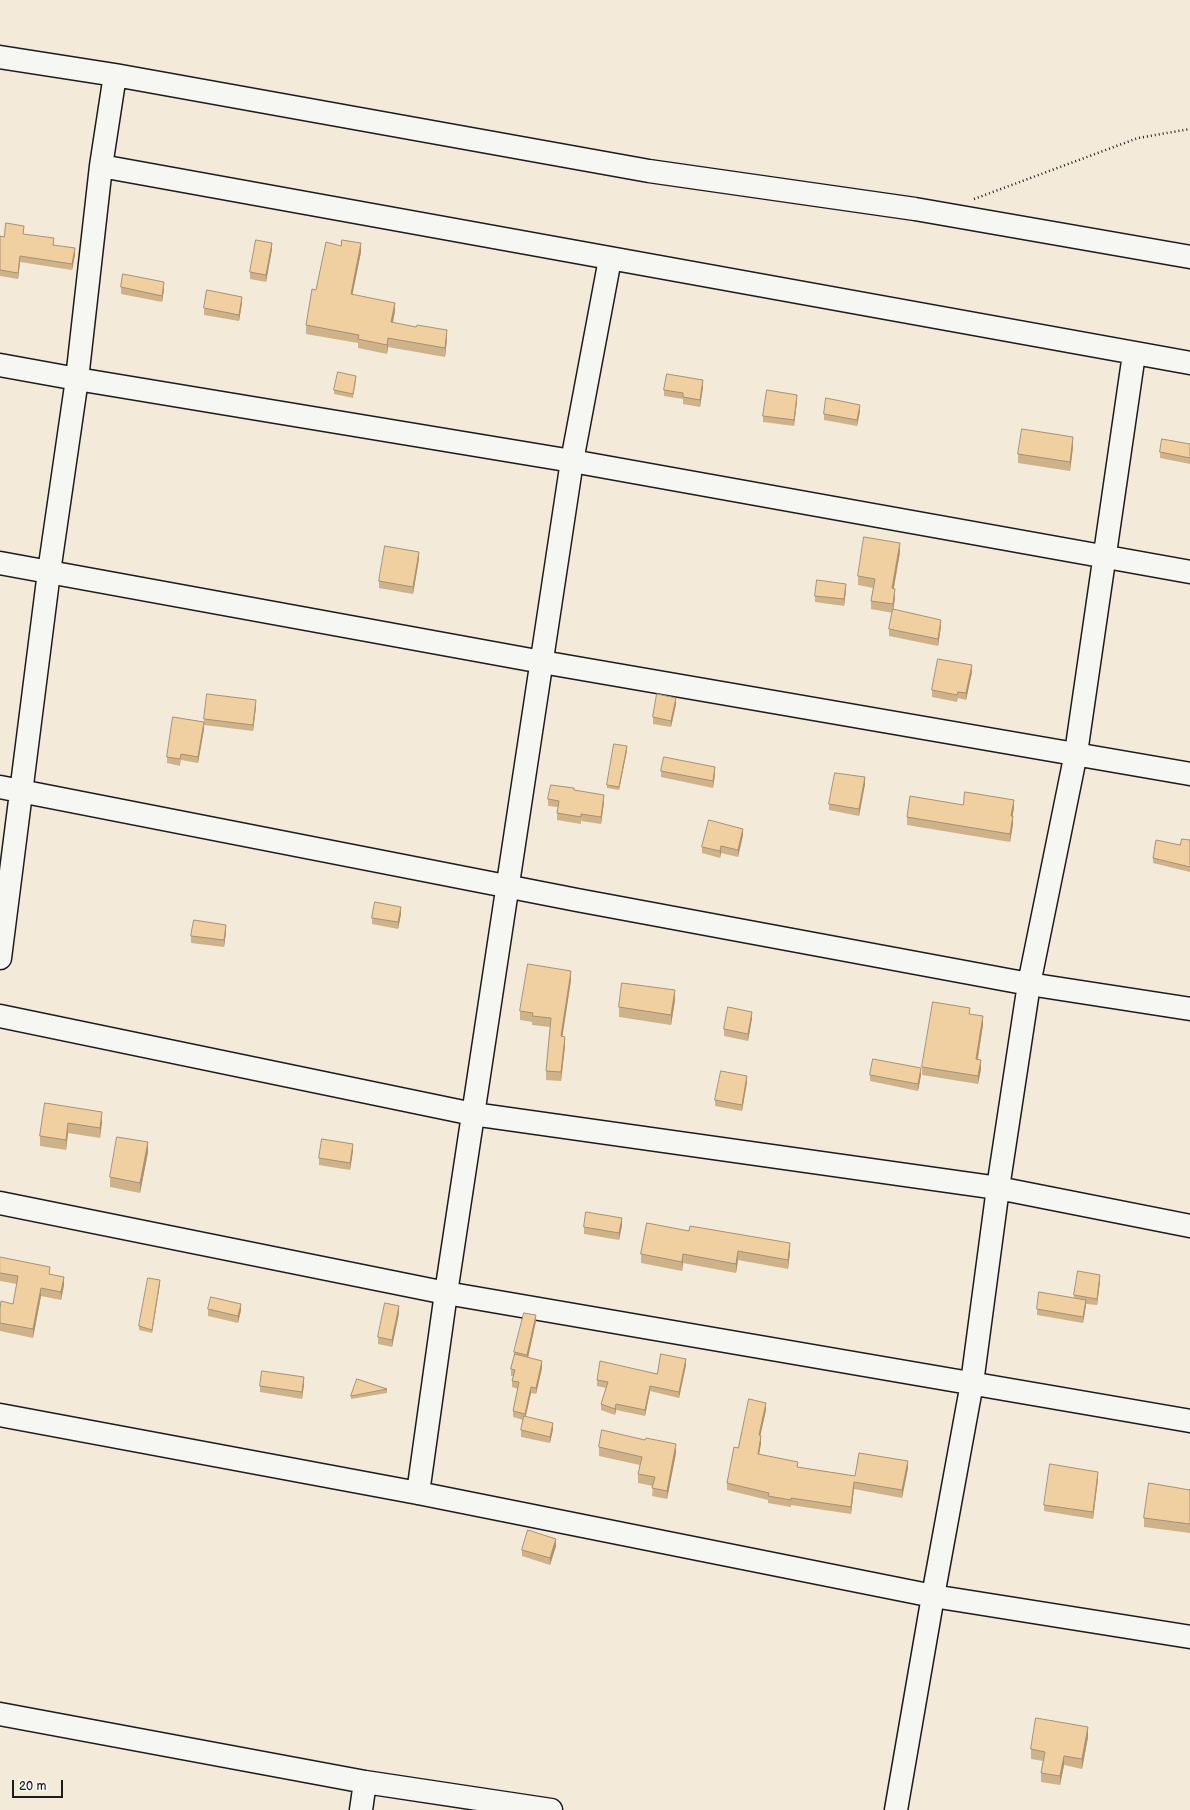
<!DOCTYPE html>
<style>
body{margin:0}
#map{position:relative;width:1190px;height:1810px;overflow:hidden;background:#f4eada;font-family:"Balsamiq Sans",sans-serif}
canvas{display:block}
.scale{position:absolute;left:12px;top:1780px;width:51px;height:18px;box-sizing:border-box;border:2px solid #1c1c1c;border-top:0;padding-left:5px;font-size:12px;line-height:14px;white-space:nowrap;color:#1c1c1c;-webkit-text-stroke:3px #f6f6f2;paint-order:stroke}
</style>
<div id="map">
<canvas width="1190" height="1810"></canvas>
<div class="scale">20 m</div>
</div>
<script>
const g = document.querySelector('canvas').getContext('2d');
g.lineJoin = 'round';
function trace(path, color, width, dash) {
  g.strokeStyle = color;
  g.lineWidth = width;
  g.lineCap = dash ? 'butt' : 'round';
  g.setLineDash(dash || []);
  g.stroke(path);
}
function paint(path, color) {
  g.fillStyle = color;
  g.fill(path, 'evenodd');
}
const path = new Path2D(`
 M 974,199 L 1138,138 L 1190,129`);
const minor = new Path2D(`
 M 0,57 L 115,75 L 649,171 L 915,209 L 1190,257
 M 101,166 L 1190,363
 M 0,365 L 77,379 L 572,461 L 1190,572
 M 0,563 L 542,662 L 1190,774
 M 0,787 L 577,900 L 1029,984 L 1190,1009
 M 0,958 L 49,572 L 77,379 L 101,166 L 115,75
 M 0,1016 L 473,1114 L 998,1188 L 1190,1226
 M 0,1203 L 446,1293 L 1190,1421
 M 0,1415 L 418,1493 L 933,1596 L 1190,1637
 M 418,1493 L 446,1293 L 572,461 L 610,259
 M 0,1714 L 365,1782 L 551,1810
 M 361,1810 L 365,1782
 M 896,1810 L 933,1596 L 972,1383 L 998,1188 L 1029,984 L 1076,753 L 1134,354`);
const wall = new Path2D(`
 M 24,234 L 54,245 L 75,255 L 72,270 L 20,262 L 18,279 L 0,276 L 0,236 L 4,237 Z
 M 272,249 L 266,282 L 250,279 L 250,272 Z
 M 361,252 L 352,294 L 395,311 L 393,323 L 447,339 L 445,357 L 388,347 L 387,354 L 358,348 L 358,343 L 306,334 L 306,325 L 316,290 Z
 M 121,287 L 164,289 L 162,302 L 121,294 Z
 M 242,303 L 239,321 L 204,315 L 204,308 Z
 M 356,380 L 353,398 L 334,394 L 334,390 Z
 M 703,387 L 700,407 L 683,404 L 683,399 L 664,396 L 664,390 Z
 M 797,401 L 794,426 L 763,422 L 763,416 Z
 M 860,411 L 857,426 L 824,420 L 824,414 Z
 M 1190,444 L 1190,464 L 1160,458 L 1160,452 Z
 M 1073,447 L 1070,471 L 1018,463 L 1018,454 Z
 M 900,552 L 894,588 L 895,597 L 893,611 L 941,626 L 938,646 L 889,636 L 889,629 L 893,613 L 871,609 L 871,601 L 873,588 L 858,585 L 858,576 Z
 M 419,559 L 413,594 L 379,588 L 379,581 Z
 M 846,590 L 844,606 L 815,602 L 815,596 Z
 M 972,672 L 966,700 L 958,698 L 957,702 L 932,697 L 932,690 Z
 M 676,704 L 671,727 L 653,724 L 653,717 Z
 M 256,707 L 253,731 L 204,725 L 204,719 Z
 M 204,729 L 198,763 L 181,760 L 180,766 L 167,763 L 167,757 Z
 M 627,750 L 619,790 L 607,788 L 607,785 Z
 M 661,771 L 715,774 L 713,788 L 661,777 Z
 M 865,784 L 859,816 L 829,810 L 829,804 Z
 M 574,790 L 604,802 L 601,824 L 581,821 L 581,824 L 557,820 L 557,813 L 558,807 L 548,806 L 548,799 Z
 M 963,805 L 1014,808 L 1012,816 L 1013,824 L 1010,842 L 907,825 L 907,817 Z
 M 743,835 L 738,857 L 721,853 L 720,858 L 702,853 L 702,847 Z
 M 1190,840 L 1190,872 L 1153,863 L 1153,858 Z
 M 401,914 L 398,929 L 372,924 L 372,918 Z
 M 226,932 L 224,947 L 191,943 L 191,936 Z
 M 571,980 L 562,1037 L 565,1046 L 561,1081 L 546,1080 L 546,1071 L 550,1027 L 532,1025 L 532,1022 L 520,1020 L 520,1011 Z
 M 675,1000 L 671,1025 L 619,1017 L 619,1007 Z
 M 970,1014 L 983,1025 L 978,1059 L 981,1069 L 978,1084 L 922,1075 L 922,1067 Z
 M 752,1018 L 748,1041 L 724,1036 L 724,1029 Z
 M 870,1075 L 921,1075 L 918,1091 L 870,1081 Z
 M 747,1082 L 742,1111 L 715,1106 L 715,1100 Z
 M 45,1103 L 102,1122 L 100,1138 L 68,1133 L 66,1150 L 40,1146 L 40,1136 Z
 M 353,1151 L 350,1170 L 319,1165 L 319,1158 Z
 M 148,1152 L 140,1193 L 110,1187 L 110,1177 Z
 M 647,1223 L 790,1252 L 788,1269 L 738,1260 L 736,1273 L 683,1263 L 682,1271 L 641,1263 L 641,1254 Z
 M 622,1225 L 619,1240 L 584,1234 L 584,1227 Z
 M 0,1257 L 50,1274 L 64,1285 L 61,1300 L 41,1296 L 33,1338 L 0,1331 L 0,1309 L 13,1304 L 17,1284 L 0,1281 Z
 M 1100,1281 L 1097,1305 L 1086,1304 L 1083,1323 L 1037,1315 L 1037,1309 L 1074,1298 L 1074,1295 Z
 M 160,1283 L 152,1333 L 139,1330 L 139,1326 Z
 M 208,1309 L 241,1310 L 238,1323 L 208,1316 Z
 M 399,1313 L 392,1347 L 378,1344 L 378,1337 Z
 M 536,1321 L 528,1358 L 542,1368 L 536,1394 L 531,1393 L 525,1417 L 553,1429 L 550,1443 L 521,1437 L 521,1430 L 523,1420 L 513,1417 L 513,1411 L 518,1389 L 512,1387 L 512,1381 L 513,1376 L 511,1376 L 511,1369 L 514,1358 L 514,1352 Z
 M 686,1365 L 679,1398 L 650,1391 L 645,1416 L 616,1410 L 615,1415 L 601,1410 L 601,1404 L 606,1388 L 597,1386 L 597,1380 L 657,1374 Z
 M 304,1384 L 302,1399 L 260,1392 L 260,1386 Z
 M 387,1389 L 387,1393 L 351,1399 L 351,1396 Z
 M 766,1410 L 760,1435 L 761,1443 L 759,1454 L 798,1467 L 855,1476 L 908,1468 L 902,1498 L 854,1489 L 851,1514 L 791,1505 L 791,1507 L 768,1503 L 768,1500 L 727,1490 L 727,1483 L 738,1448 Z
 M 599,1447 L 676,1453 L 667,1499 L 652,1496 L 653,1486 L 638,1483 L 638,1474 L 640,1465 L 599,1456 Z
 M 1098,1479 L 1093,1519 L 1044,1511 L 1044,1505 Z
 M 1190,1490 L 1190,1533 L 1144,1527 L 1144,1518 Z
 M 556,1546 L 550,1565 L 522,1556 L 522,1550 Z
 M 1088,1737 L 1082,1769 L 1064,1765 L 1060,1785 L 1041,1782 L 1041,1773 L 1043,1761 L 1031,1759 L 1031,1749 Z`);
const shadedWall = new Path2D(`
 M 272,243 L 272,249 L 266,282 L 266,275 Z
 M 361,243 L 361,252 L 351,302 L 351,294 Z
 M 75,248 L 75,255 L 72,270 L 72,264 Z
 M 20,256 L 20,262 L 18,279 L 18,273 Z
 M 164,282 L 164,289 L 162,302 L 162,296 Z
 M 242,297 L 242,303 L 239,321 L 239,315 Z
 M 395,303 L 395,311 L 391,331 L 391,322 Z
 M 447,330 L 447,339 L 445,357 L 445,348 Z
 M 388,338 L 388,347 L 387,354 L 387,345 Z
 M 703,380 L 703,387 L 700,407 L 700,400 Z
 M 797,395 L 797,401 L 794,426 L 794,420 Z
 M 860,405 L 860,411 L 857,426 L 857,420 Z
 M 1073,437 L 1073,447 L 1070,471 L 1070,462 Z
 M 900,543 L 900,552 L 892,597 L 892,588 Z
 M 419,552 L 419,559 L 413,594 L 413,587 Z
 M 846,584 L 846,590 L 844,606 L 844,599 Z
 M 895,589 L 895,597 L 893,613 L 893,604 Z
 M 941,620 L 941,626 L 938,646 L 938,639 Z
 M 972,665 L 972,672 L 966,700 L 966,693 Z
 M 676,698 L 676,704 L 671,727 L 671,721 Z
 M 256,700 L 256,707 L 253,731 L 253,725 Z
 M 204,722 L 204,729 L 198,763 L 198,757 Z
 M 627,746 L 627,750 L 619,790 L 619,787 Z
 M 715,767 L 715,774 L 713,788 L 713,781 Z
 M 865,777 L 865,784 L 859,816 L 859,809 Z
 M 604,795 L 604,802 L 601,824 L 601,817 Z
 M 1014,800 L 1014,808 L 1011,824 L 1011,816 Z
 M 1013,816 L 1013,824 L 1010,842 L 1010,834 Z
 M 743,829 L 743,835 L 738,857 L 738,850 Z
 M 721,846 L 721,853 L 720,858 L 720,851 Z
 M 401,907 L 401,914 L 398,929 L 398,922 Z
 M 226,925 L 226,932 L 224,947 L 224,940 Z
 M 571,971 L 571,980 L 561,1046 L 561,1036 Z
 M 675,990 L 675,1000 L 671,1025 L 671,1015 Z
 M 752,1012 L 752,1018 L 748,1041 L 748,1034 Z
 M 983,1016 L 983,1025 L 976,1068 L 976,1059 Z
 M 565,1037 L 565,1046 L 561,1081 L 561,1072 Z
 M 981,1060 L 981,1069 L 978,1084 L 978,1076 Z
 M 921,1068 L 921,1075 L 918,1091 L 918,1084 Z
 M 747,1076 L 747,1082 L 742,1111 L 742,1105 Z
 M 102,1112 L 102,1122 L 100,1138 L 100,1128 Z
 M 68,1123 L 68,1133 L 66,1150 L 66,1140 Z
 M 148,1142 L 148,1152 L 140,1193 L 140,1183 Z
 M 353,1144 L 353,1151 L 350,1170 L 350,1163 Z
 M 622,1218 L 622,1225 L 619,1240 L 619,1233 Z
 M 790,1243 L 790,1252 L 788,1269 L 788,1260 Z
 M 738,1251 L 738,1260 L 736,1273 L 736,1264 Z
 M 683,1254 L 683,1263 L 682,1271 L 682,1262 Z
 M 1100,1275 L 1100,1281 L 1097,1305 L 1097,1299 Z
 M 64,1277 L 64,1285 L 61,1300 L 61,1292 Z
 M 160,1280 L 160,1283 L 152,1333 L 152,1330 Z
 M 41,1288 L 41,1296 L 33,1338 L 33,1329 Z
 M 1086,1300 L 1086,1306 L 1083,1323 L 1083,1317 Z
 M 241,1304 L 241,1310 L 238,1323 L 238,1316 Z
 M 399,1306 L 399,1313 L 392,1347 L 392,1340 Z
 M 536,1315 L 536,1321 L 527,1362 L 527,1355 Z
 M 686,1359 L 686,1365 L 679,1398 L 679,1392 Z
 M 542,1361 L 542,1368 L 536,1394 L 536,1388 Z
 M 304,1377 L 304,1384 L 302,1399 L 302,1392 Z
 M 650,1386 L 650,1391 L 645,1416 L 645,1410 Z
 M 531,1387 L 531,1393 L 525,1420 L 525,1414 Z
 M 766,1403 L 766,1410 L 759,1442 L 759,1435 Z
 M 616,1404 L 616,1410 L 615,1415 L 615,1409 Z
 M 553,1423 L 553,1429 L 550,1443 L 550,1437 Z
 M 761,1436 L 761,1443 L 758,1461 L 758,1454 Z
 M 676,1444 L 676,1453 L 667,1499 L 667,1491 Z
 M 908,1461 L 908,1468 L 902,1498 L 902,1490 Z
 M 1098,1472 L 1098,1479 L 1093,1519 L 1093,1512 Z
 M 854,1482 L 854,1489 L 851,1514 L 851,1507 Z
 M 556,1539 L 556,1546 L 550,1565 L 550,1558 Z
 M 1088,1727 L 1088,1737 L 1082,1769 L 1082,1759 Z
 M 1064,1756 L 1064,1765 L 1060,1785 L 1060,1776 Z`);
const building = new Path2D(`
 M 6,223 L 24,226 L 23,234 L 54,238 L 53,245 L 75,248 L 72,264 L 20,256 L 18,273 L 0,270 L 0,236 L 4,237 Z
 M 256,240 L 272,243 L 266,275 L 250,272 Z
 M 342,240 L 361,243 L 351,294 L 395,303 L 391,322 L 416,327 L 417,325 L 447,330 L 445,348 L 388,338 L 387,345 L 358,339 L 359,335 L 306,325 L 312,289 L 316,290 L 326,242 L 341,246 Z
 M 123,274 L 164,282 L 162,296 L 121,287 Z
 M 207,290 L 242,297 L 239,315 L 204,308 Z
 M 338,372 L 356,376 L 353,394 L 334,390 Z
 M 667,374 L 703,380 L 700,400 L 683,397 L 683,393 L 664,390 Z
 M 767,390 L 797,395 L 794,420 L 763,416 Z
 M 826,398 L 860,405 L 857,420 L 824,414 Z
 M 1022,429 L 1073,437 L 1070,462 L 1018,454 Z
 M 1162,439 L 1190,444 L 1190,458 L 1160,452 Z
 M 864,537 L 900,543 L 892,588 L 895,589 L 893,604 L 871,601 L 875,579 L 858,576 Z
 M 385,546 L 419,552 L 413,587 L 379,581 Z
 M 817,580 L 846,584 L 844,599 L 815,596 Z
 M 893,609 L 941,620 L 938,639 L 889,629 Z
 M 938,659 L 972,665 L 966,693 L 958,692 L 957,695 L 932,690 Z
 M 207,694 L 256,700 L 253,725 L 204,719 Z
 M 657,694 L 676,698 L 671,721 L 653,717 Z
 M 173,717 L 204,722 L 198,757 L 181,754 L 180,759 L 167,757 Z
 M 614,744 L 627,746 L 619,787 L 607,785 Z
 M 664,757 L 715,767 L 713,781 L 661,771 Z
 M 835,773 L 865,777 L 859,809 L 829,804 Z
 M 551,785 L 574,788 L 574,790 L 604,795 L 601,817 L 581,814 L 581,817 L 557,813 L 559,801 L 548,799 Z
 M 965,792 L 1014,800 L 1011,816 L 1013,816 L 1010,834 L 907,817 L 910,796 L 963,805 Z
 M 709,820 L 743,829 L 738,850 L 721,846 L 720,851 L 702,847 Z
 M 1182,839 L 1190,840 L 1190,867 L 1153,858 L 1156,840 L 1180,845 Z
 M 375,902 L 401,907 L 398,922 L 372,918 Z
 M 194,920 L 226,925 L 224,940 L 191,936 Z
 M 528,964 L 571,971 L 561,1036 L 565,1037 L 561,1072 L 546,1071 L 551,1018 L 532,1016 L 533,1013 L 520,1011 Z
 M 622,983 L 675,990 L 671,1015 L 619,1007 Z
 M 933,1002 L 970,1008 L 969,1014 L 983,1016 L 976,1059 L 981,1060 L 978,1076 L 922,1067 Z
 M 728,1007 L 752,1012 L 748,1034 L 724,1029 Z
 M 873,1059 L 921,1068 L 918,1084 L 870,1075 Z
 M 721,1071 L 747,1076 L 742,1105 L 715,1100 Z
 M 45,1103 L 102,1112 L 100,1128 L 68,1123 L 66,1140 L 40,1136 Z
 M 117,1137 L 148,1142 L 140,1183 L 110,1177 Z
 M 322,1139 L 353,1144 L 350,1163 L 319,1158 Z
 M 586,1212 L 622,1218 L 619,1233 L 584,1227 Z
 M 647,1223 L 689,1231 L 690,1226 L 790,1243 L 788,1260 L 738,1251 L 736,1264 L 683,1254 L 682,1262 L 641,1254 Z
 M 0,1257 L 50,1267 L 49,1274 L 64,1277 L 61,1292 L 41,1288 L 33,1329 L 0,1323 L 0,1309 L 1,1301 L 13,1304 L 18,1276 L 0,1273 Z
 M 1078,1271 L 1100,1275 L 1097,1299 L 1074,1295 Z
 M 148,1278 L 160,1280 L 152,1330 L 139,1326 Z
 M 1039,1292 L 1086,1300 L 1083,1317 L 1037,1309 Z
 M 211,1297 L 241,1304 L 238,1316 L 208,1309 Z
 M 385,1303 L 399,1306 L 392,1340 L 378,1337 Z
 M 524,1313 L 536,1315 L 527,1355 L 514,1352 Z
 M 515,1354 L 542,1361 L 536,1388 L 531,1387 L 525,1414 L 513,1411 L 519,1382 L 512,1381 L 515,1370 L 511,1369 Z
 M 661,1354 L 686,1359 L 679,1392 L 650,1386 L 645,1410 L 616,1404 L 615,1409 L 601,1404 L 608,1382 L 597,1380 L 600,1361 L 657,1374 Z
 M 262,1371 L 304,1377 L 302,1392 L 260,1386 Z
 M 357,1379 L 387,1389 L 351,1396 Z
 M 749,1399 L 766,1403 L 759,1435 L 761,1436 L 758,1454 L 798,1462 L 797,1467 L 855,1476 L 859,1453 L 908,1461 L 902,1490 L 854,1482 L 851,1507 L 791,1498 L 791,1500 L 768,1496 L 769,1493 L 727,1483 L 734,1447 L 738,1448 Z
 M 524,1416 L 553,1423 L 550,1437 L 521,1430 Z
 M 602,1430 L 645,1440 L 646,1438 L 676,1444 L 667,1491 L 652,1488 L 655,1477 L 638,1474 L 642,1457 L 599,1447 Z
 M 1050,1464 L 1098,1472 L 1093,1512 L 1044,1505 Z
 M 1149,1483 L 1190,1490 L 1190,1524 L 1144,1518 Z
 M 528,1530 L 556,1539 L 550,1558 L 522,1550 Z
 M 1036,1718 L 1088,1727 L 1082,1759 L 1064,1756 L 1060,1776 L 1041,1773 L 1045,1752 L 1031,1749 Z`);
trace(minor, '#1c1c1c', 25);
trace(path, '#1c1c1c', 2.5, [1, 3]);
trace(minor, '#f6f6f2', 22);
paint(wall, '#ceb28a');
paint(shadedWall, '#a89171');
paint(building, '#f0cfa1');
trace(building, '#a89171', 1);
</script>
